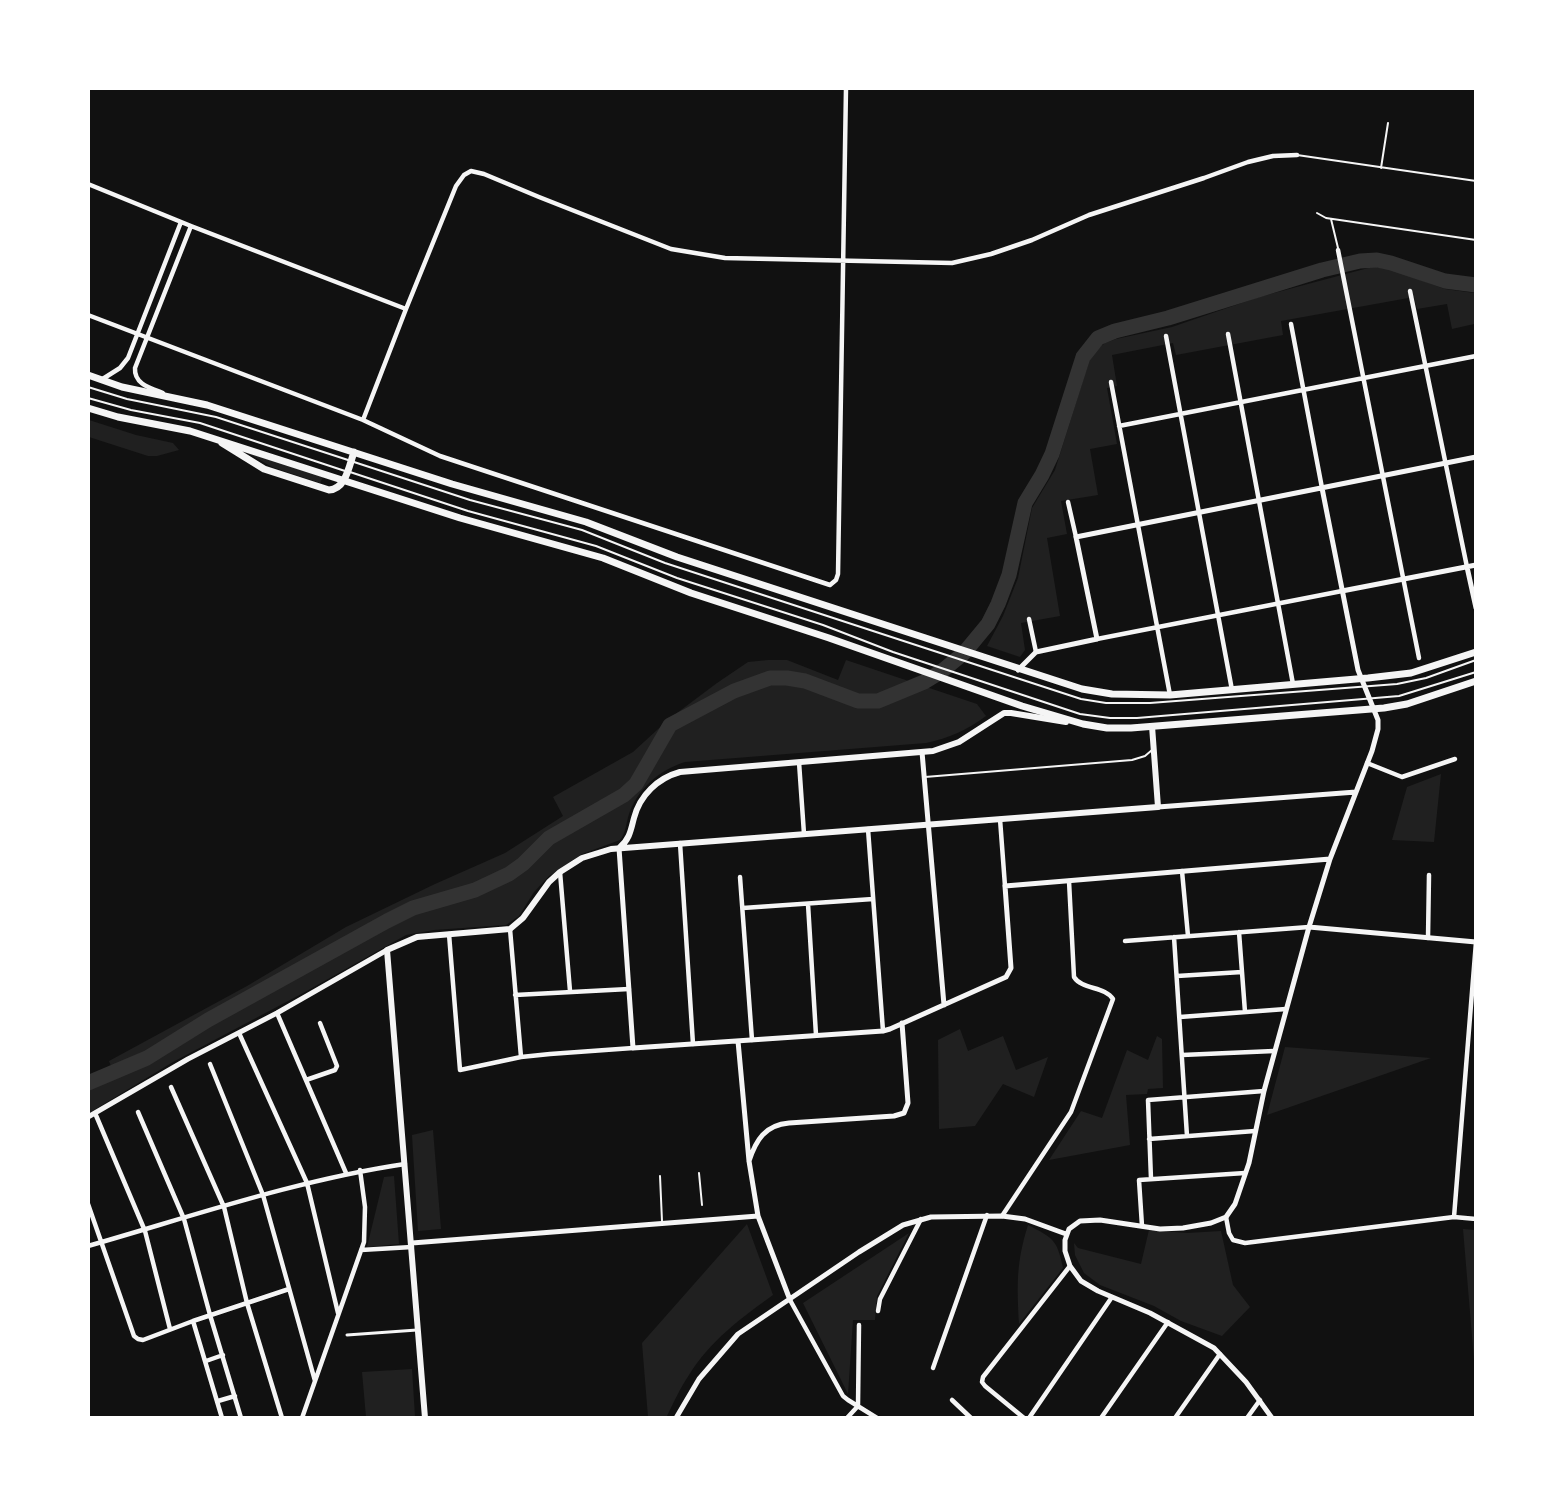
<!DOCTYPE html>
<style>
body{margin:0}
#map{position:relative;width:1564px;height:1506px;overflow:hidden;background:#111;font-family:"Sofia Sans Condensed",sans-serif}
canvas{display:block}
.frame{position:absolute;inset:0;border:90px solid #fff;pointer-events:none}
</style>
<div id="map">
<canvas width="1564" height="1506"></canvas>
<div class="frame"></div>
</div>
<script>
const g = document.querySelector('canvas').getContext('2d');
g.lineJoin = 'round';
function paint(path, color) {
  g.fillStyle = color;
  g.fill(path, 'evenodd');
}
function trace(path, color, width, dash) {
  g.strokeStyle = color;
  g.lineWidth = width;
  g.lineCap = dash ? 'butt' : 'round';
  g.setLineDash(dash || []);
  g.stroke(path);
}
const green = new Path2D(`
 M 1372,267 L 1390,269 L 1445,289 L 1475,293 L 1475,329 L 1474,324 L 1452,329 L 1447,304 L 1417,309 L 1414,297 L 1281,321 L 1283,335 L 1176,355 L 1173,343 L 1112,355 L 1117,386 L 1107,388 L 1117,444 L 1090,449 L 1098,495 L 1061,501 L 1067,534 L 1047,538 L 1060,616 L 1021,623 L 1025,650 L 1020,657 L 987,646 L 1003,616 L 1018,578 L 1032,508 L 1055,470 L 1090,358 L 1097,349 L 1105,343 L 1116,339 L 1172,327 L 1259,297 Z
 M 89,420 L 136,435 L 173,443 L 179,450 L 157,456 L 148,456 L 89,437 Z
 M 244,451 L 323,477 L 320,483 L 272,467 Z
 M 768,660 L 787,660 L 838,680 L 846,660 L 977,704 L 986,716 C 967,730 949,738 926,743 L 685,762 C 660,770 638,788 629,814 C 626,823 626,833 620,840 L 582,854 L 549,876 L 534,892 L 519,916 L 506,925 L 434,930 L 406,935 L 305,992 L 173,1062 L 89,1113 L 89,1079 L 112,1069 L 109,1061 L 247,986 L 346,927 L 435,884 L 505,853 L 563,816 L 553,797 L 633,752 L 669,719 L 717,683 L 748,662 Z
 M 1441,774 L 1434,842 L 1392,840 L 1407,787 Z
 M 960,1029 L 968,1051 L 1003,1036 L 1016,1070 L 1048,1057 L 1034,1097 L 1003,1084 L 975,1126 L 939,1129 L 938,1040 Z
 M 1157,1036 L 1162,1039 L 1163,1088 L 1148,1089 L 1147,1094 L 1126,1095 L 1130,1145 L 1049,1160 L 1081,1111 L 1102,1118 L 1127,1050 L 1148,1060 Z
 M 1285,1047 L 1418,1057 L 1431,1058 L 1267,1115 Z
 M 433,1130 L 441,1229 L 418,1231 L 412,1135 Z
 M 394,1176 L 399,1244 L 367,1247 L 384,1177 Z
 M 747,1224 L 773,1295 C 742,1317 709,1342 689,1375 C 680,1388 674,1402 667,1416 L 648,1417 L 642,1343 Z
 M 1028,1225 C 1053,1238 1057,1239 1063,1268 L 1019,1324 C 1017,1285 1016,1263 1028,1225 Z
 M 1463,1229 L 1475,1230 L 1475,1372 Z
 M 1149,1230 L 1187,1233 L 1221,1231 L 1233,1285 L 1250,1307 L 1222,1336 L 1181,1321 L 1154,1306 L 1100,1285 L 1084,1273 L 1075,1255 L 1074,1243 L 1078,1248 L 1141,1264 Z
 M 909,1233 L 877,1296 L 875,1320 L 853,1320 L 848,1394 L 803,1303 Z
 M 412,1369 L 415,1417 L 366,1417 L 362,1372 Z`);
const river = new Path2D(`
 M 88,1083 L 147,1058 L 208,1020 L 387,921 L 413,908 L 475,890 L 509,874 L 523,864 L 549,838 L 624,795 L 636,784 L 670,725 L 734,691 L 770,678 L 787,678 L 805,681 L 858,701 L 878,701 L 924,682 L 942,671 L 964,653 L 988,624 L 998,604 L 1009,575 L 1025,503 L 1042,475 L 1052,454 L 1083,357 L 1098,338 L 1115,331 L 1168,318 L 1322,270 L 1360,261 L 1377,260 L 1391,263 L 1445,281 L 1476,285`);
const service = new Path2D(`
 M 1297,155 L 1476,181
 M 1381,168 L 1388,123
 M 1317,213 L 1326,218 L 1476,240
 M 1331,219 L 1338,248
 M 88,387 L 127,399 L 216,417 L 348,460
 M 88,398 L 131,410 L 200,423 L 345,471
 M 354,462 L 470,500 L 582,530 L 665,563 L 1081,699 L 1106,703 L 1150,703 L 1397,684 L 1426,678 L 1476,660
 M 350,472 L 468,511 L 596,546 L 677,578 L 823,625 L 893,652 L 1080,714 L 1110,718 L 1137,718 L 1399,696 L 1476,672
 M 925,777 L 1132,760 L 1145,756 L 1152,750
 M 699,1173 L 702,1205
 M 660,1176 L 662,1221`);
const pedestrian = new Path2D(`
 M 347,1335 L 417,1330`);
const minor = new Path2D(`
 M 88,184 L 191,226 L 406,309 L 363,420
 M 1338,250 L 1419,658
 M 1410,291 L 1467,567
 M 406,309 L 456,186 L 464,175 L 471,171 L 484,174 L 539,197 L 671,249 L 725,258 L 952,263 L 991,254 L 1032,240 L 1089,215 L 1204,178 L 1248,162 L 1273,156 L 1297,155
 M 88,315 L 363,420 L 440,456 L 830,585 L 836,580 L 838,574 L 846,88
 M 1291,324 L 1322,488
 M 1228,334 L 1293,684
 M 1166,336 L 1232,690
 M 101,380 L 120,368 L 128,358 L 181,222
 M 1111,382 L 1170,695
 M 163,393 C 150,388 134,384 135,368 L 191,226
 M 1119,426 L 1476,356
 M 1068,502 L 1076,537
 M 1029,619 L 1036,652
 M 1097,639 L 1342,591
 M 799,762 L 804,834
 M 1367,763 L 1402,777 L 1455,759
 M 1000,819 L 1005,886
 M 868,829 L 883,1031
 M 680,843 L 693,1044
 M 1182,871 L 1188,936
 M 560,872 L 570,991
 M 740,877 L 752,1040
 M 808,904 L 816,1035
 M 743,908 L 873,899
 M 510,929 L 521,1057
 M 1239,932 L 1245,1012
 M 449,934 L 460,1070 L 521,1057 L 550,1054 L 633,1048
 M 1174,937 L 1187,1136
 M 1428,938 L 1429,875
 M 1125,941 L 1309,927
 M 1177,976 L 1242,972
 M 515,995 L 629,989
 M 277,1013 L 346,1173
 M 1180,1017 L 1286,1009
 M 239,1033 L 307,1183 L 338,1313
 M 1182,1055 L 1274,1051
 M 210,1064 L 263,1195 L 315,1381
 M 306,1080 L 335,1070 L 337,1066 L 320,1023
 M 171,1087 L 224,1207 L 247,1303 L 282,1418
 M 138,1112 L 184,1219 L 210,1315 L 241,1418
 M 95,1113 L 145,1231 L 170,1329
 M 1149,1139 L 1255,1131
 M 1151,1179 L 1148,1100 L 1264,1091
 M 88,1204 L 134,1336 L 138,1339 L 143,1340 L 193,1321 L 289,1289
 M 1002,1216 L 1071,1112 L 1113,999 C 1105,986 1082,990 1074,977 L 1069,881
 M 1226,1217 L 1229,1233 L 1233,1240 L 1245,1243 L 1454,1217 L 1476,1219
 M 1454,1217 L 1476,942
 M 1142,1226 L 1139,1180 L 1245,1173
 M 88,1246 C 193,1216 297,1180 405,1164
 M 361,1250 L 412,1247
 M 790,1300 L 843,1396 L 848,1400 L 877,1418
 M 878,1311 L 880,1299 L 921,1219
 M 193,1321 L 222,1418
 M 206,1361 L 223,1355
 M 933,1368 L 987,1215
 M 952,1400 L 971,1418
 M 218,1401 L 235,1396
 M 302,1418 L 364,1242 L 365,1207 L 360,1170
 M 847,1418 L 858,1406 L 859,1325
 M 1024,1418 L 985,1386 L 982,1382 L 983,1377 L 1070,1266
 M 1029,1418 L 1112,1297
 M 1101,1418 L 1168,1322
 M 1175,1418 L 1220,1354
 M 1247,1418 L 1260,1400`);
const tertiary = new Path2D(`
 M 1467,567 L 1476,608
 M 1342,591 L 1476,565
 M 1018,670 L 1036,652 L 1097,639 L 1076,537 L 1476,457
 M 922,752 L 944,1005
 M 1158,807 L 1356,792
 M 619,848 L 633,1048 L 883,1031 L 890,1029 L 1006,977 L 1011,968 L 1005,886 L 1330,859
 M 1309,927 L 1476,942
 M 738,1041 L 749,1161 L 758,1216 L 790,1300
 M 88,1117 L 188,1059 L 277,1013 L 387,950
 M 749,1161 C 756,1140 765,1125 789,1123 L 894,1116 L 904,1113 L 908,1103 L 902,1023
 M 412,1243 L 758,1216
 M 676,1418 L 699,1379 L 738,1334 L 859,1252 L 903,1225 L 931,1217 L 1002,1216 L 1025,1219 L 1066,1234
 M 1272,1418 L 1246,1382 L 1214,1348 L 1150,1313 L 1098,1291 L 1081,1281 L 1070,1266 L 1065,1251 L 1065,1240 L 1069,1229 L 1080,1221 L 1100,1220 L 1160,1229 L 1183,1228 L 1211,1223 L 1226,1217 L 1235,1204 L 1249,1163 L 1264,1091 L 1309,927 L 1330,859 L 1372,751 L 1378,729 L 1378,720 L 1358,670 L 1322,488`);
const secondary = new Path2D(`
 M 620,847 C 630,839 631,829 634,818 C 640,795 658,778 680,772 L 933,751 L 959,742 L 1004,713 L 1011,713 L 1066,722
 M 425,1418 L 387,950 L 417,937 L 510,929 L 523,918 L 549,882 L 560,872 L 582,858 L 611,849 L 1158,807 L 1152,726`);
const primary = new Path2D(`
 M 88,375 L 122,387 L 207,405 L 452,484 L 586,522 L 677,557 L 1082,689 L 1112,694 L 1170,695 L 1368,678 L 1411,673 L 1476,652
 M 88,408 L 118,417 L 190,431 L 460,518 L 603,558 L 691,593 L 829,638 L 1022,706 L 1083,724 L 1107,728 L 1131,728 L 1384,708 L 1407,704 L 1476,681
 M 222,443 L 264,469 L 329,490 C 346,489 349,466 354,452`);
paint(green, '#202020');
trace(river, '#333', 15);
trace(service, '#f5f5f5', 2);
trace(pedestrian, '#f5f5f5', 3);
trace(minor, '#f5f5f5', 4.5);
trace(tertiary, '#f5f5f5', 5);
trace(secondary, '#f5f5f5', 6);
trace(primary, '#f5f5f5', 7);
</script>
